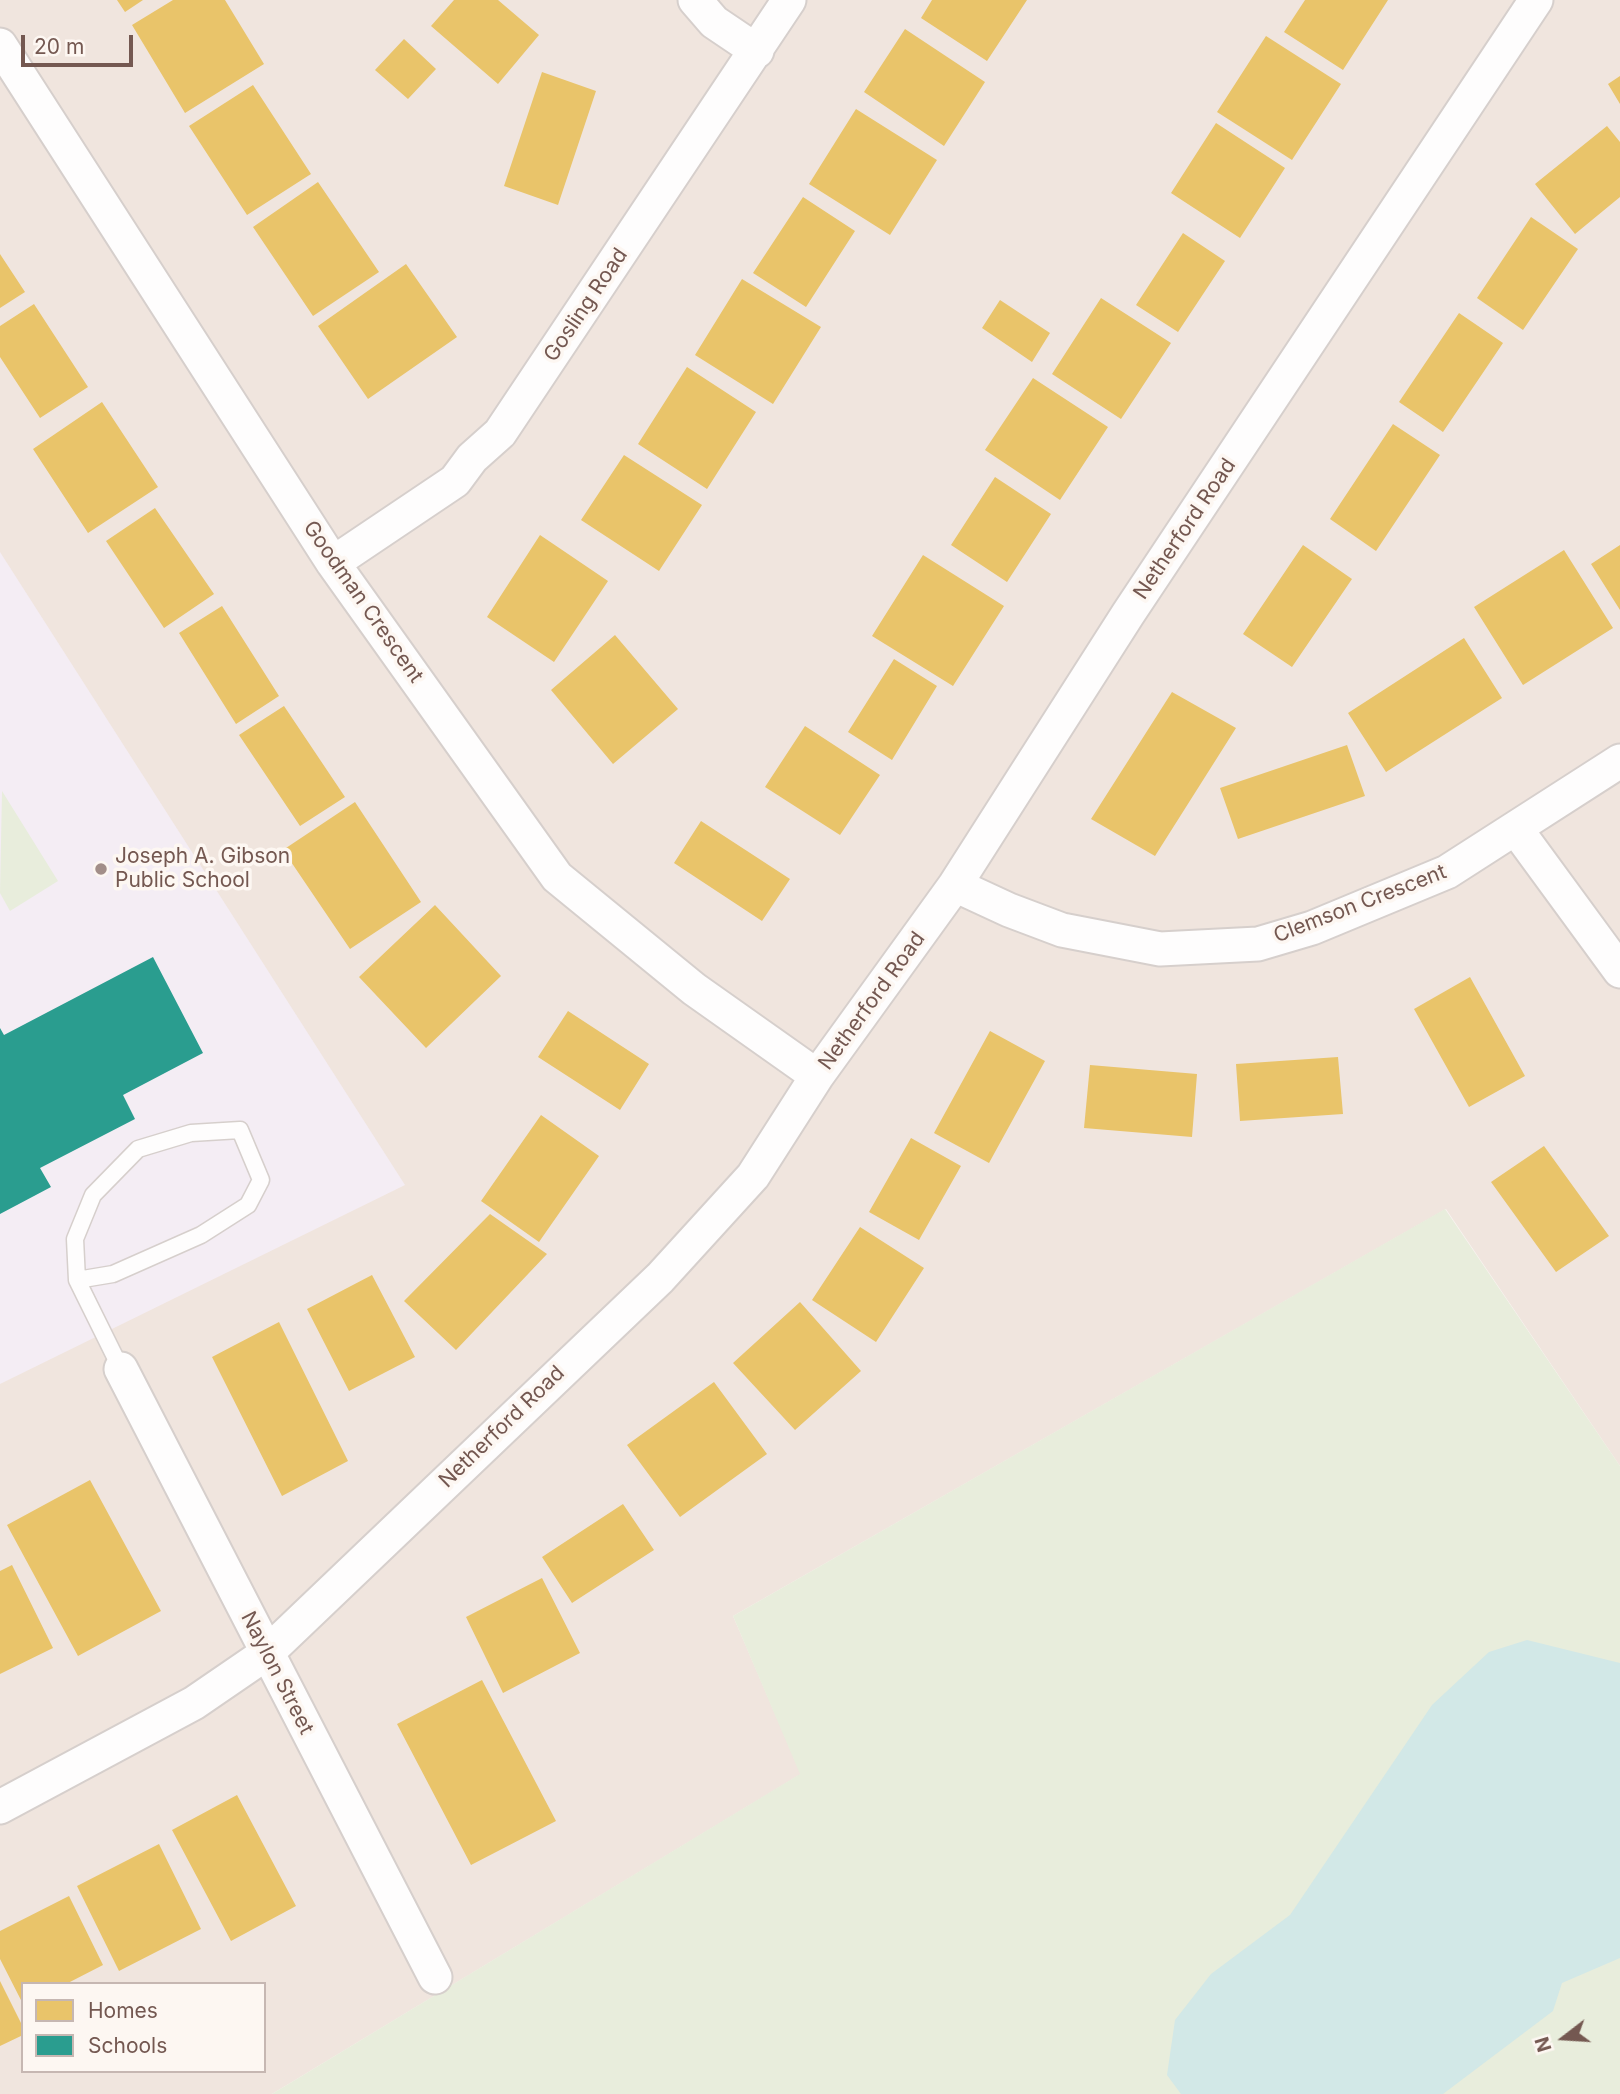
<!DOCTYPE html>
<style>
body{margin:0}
#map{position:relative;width:1620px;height:2094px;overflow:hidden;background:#f8f3f0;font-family:Inter,sans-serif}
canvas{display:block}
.legend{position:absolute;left:21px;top:1982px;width:245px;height:91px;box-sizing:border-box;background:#fdf7f2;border:2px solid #c6b7b2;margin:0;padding:9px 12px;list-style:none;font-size:21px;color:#745851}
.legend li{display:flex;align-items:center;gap:14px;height:35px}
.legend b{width:35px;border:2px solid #c6b7b2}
.north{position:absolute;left:1529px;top:2003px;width:70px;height:70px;-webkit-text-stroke:5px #fdf7f2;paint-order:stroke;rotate:253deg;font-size:19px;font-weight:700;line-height:28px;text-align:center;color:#745851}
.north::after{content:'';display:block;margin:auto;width:24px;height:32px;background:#745851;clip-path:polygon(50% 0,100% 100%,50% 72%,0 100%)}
.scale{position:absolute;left:21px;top:35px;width:112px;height:32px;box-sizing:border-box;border:4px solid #745851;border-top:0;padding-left:9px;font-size:21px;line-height:24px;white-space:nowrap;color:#745851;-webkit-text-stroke:5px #fdf7f2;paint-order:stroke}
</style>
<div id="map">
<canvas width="1620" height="2094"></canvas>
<ul class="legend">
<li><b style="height:19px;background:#e9c46a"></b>Homes</li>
<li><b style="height:19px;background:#2a9d8f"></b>Schools</li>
</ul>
<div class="north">N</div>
<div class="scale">20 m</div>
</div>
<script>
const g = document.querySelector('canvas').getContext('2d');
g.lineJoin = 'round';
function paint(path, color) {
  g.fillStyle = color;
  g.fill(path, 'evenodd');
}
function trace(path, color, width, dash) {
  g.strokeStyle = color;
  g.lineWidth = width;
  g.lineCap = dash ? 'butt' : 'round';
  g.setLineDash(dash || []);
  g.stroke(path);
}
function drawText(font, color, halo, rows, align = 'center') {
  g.font = font + ' Inter,sans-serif';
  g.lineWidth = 7;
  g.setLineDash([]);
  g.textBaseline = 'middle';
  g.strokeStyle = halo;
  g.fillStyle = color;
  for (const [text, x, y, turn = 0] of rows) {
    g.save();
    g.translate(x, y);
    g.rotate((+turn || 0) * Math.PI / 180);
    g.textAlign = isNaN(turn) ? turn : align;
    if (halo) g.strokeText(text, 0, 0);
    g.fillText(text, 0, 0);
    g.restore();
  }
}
const residential = new Path2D(`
 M 0,0 L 1620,0 L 1620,1466 L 1446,1209 L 733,1616 L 801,1774 L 272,2094 L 0,2094 ZM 23,1984 L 264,1984 L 264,2071 L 23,2071 Z`);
const education = new Path2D(`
 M 0,552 L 405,1185 L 0,1384 Z`);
const green = new Path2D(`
 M 2,791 L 58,881 L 10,911 L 0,893 Z
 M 1445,1209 L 1620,1466 L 1620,2094 L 272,2094 L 800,1774 L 733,1616 Z`);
const water = new Path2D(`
 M 1527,1640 L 1620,1663 L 1620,1958 L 1562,1983 L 1553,2011 L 1443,2094 L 1181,2094 L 1167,2075 L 1175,2020 L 1211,1974 L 1290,1915 L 1432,1705 L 1489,1652 Z`);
const homes = new Path2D(`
 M 117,0 L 143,0 L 125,12 Z
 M 173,0 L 225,0 L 264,64 L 185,113 L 132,25 Z
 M 454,0 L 498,0 L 539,35 L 498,84 L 431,26 Z
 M 932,0 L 1027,0 L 987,61 L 921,18 Z
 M 1305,0 L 1388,0 L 1343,70 L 1284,32 Z
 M 905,29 L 985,82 L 944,146 L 864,92 Z
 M 1266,36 L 1341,84 L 1292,160 L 1217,112 Z
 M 404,39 L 436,69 L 408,99 L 375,70 Z
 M 542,72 L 596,91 L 558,205 L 504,186 Z
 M 1620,76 L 1620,104 L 1608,84 Z
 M 253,85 L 311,174 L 247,215 L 189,126 Z
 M 856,109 L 937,160 L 890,235 L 809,184 Z
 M 1216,123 L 1285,168 L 1240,238 L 1171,193 Z
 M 1607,126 L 1620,142 L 1620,197 L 1575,234 L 1535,184 Z
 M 318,182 L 379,272 L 313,316 L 253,227 Z
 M 803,197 L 855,231 L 806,307 L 753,273 Z
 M 1531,217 L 1578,249 L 1523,330 L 1477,298 Z
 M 1183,233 L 1225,261 L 1178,332 L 1136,305 Z
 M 0,254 L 25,292 L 0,308 Z
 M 406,264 L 457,337 L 368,399 L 318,326 Z
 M 742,279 L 821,327 L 773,404 L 695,355 Z
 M 1101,298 L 1171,343 L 1121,419 L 1052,374 Z
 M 1000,300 L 1050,333 L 1032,362 L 982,328 Z
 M 34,304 L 88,387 L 40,418 L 0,357 L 0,326 Z
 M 1459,313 L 1503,343 L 1443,432 L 1399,402 Z
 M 687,367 L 756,412 L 707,489 L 638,444 Z
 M 1033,378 L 1108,427 L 1060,500 L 985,450 Z
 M 102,402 L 158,487 L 88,533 L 33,449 Z
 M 1393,424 L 1440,455 L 1376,551 L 1330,519 Z
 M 624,455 L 702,505 L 659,571 L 581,520 Z
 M 995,477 L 1051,514 L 1007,582 L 951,545 Z
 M 155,508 L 214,594 L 164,628 L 106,541 Z
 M 540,535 L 608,581 L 554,662 L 487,617 Z
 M 1303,545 L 1352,579 L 1292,667 L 1243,634 Z
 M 1620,545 L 1620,610 L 1591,564 Z
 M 1564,550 L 1613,628 L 1523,685 L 1474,607 Z
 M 923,555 L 1004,606 L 953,686 L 872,636 Z
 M 222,606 L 279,696 L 236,724 L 179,633 Z
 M 615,635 L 678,709 L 613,764 L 551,690 Z
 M 1464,638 L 1502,698 L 1386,772 L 1348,713 Z
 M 894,659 L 937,686 L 892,760 L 848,732 Z
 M 1172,692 L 1236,728 L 1155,856 L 1091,819 Z
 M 284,706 L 345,797 L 300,826 L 239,735 Z
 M 805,726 L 880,775 L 840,835 L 765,787 Z
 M 1347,745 L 1365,796 L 1238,839 L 1220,788 Z
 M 355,802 L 421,902 L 350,949 L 283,850 Z
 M 701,821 L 790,879 L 762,921 L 674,863 Z
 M 435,905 L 501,976 L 426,1048 L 359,977 Z
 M 1470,977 L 1525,1076 L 1469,1107 L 1414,1009 Z
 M 568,1011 L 649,1064 L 620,1110 L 538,1057 Z
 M 990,1031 L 1045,1061 L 989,1163 L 934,1133 Z
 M 1338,1057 L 1343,1114 L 1240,1121 L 1236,1064 Z
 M 1090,1065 L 1197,1074 L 1192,1137 L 1084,1128 Z
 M 541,1115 L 599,1156 L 539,1242 L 481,1201 Z
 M 911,1138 L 961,1166 L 919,1240 L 869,1212 Z
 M 1544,1146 L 1609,1236 L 1556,1272 L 1491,1182 Z
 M 490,1214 L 547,1254 L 456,1350 L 404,1301 Z
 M 860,1227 L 924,1268 L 876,1342 L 812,1300 Z
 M 372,1275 L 415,1357 L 349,1391 L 307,1309 Z
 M 800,1302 L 861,1371 L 795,1430 L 733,1363 Z
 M 279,1322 L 348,1461 L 282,1496 L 212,1357 Z
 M 714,1382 L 767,1454 L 680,1517 L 627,1445 Z
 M 90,1480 L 161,1611 L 78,1656 L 7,1525 Z
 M 623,1504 L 654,1550 L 572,1603 L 542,1557 Z
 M 12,1565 L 53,1648 L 0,1674 L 0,1571 Z
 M 542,1578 L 580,1653 L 503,1693 L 466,1617 Z
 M 482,1680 L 556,1821 L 471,1865 L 397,1724 Z
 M 237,1795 L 296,1906 L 231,1941 L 172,1830 Z
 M 159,1844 L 201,1929 L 119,1971 L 77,1886 Z
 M 69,1896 L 103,1965 L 66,1984 L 23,1984 L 23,2004 L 0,1959 L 0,1931 Z
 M 0,1981 L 23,2027 L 23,2035 L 0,2046 Z`);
const schools = new Path2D(`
 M 153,957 L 203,1053 L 123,1095 L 135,1119 L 40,1168 L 51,1187 L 0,1214 L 0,1028 L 4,1035 Z`);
const lane = new Path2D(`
 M 77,1280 L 113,1274 L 201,1235 L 248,1205 L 261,1180 L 240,1130 L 191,1133 L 138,1149 L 93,1195 L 75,1239 L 77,1280 L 121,1369`);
const street = new Path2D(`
 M 695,0 L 714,22 L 757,51
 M 0,45 L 333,563 L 557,877 L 694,989 L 817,1076
 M 333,563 L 455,481 L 472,458 L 500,433 L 789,0
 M 1516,829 L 1620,971
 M 955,885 L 1009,910 L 1062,930 L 1160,949 L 1258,944 L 1312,928 L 1447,872 L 1620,761
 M 121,1369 L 435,1977
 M 0,1807 L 194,1703 L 267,1653 L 660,1278 L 753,1176 L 817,1076 L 955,885 L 1128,614 L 1536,0`);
const markers = [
 [101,869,7,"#a28e89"]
];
const streetNames = [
 ["Gosling Road",586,305,-56],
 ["Netherford Road",1185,529,-56],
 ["Goodman Crescent",363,602,55],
 ["Clemson Crescent",1360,904,-21],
 ["Netherford Road",872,1001,-54],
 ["Netherford Road",502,1427,-44],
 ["Naylon Street",277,1673,63]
];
const poiNames = [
 ["Joseph A. Gibson",115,857],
 ["Public School",115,881]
];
paint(residential, '#f0e5de');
paint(education, '#f4edf4');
paint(green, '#e8eddc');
paint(water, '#d2e8e7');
paint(homes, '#e9c46a');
paint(schools, '#2a9d8f');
trace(lane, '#d6cfcc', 19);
trace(street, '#d6cfcc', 37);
trace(lane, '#fefdfd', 16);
trace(street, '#fefdfd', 33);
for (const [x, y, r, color] of markers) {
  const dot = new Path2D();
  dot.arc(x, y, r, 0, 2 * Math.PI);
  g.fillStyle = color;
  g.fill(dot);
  trace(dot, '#fdf7f2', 2.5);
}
drawText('21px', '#745851', '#fdf7f2', streetNames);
drawText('21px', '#745851', '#fdf7f2', poiNames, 'left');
</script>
